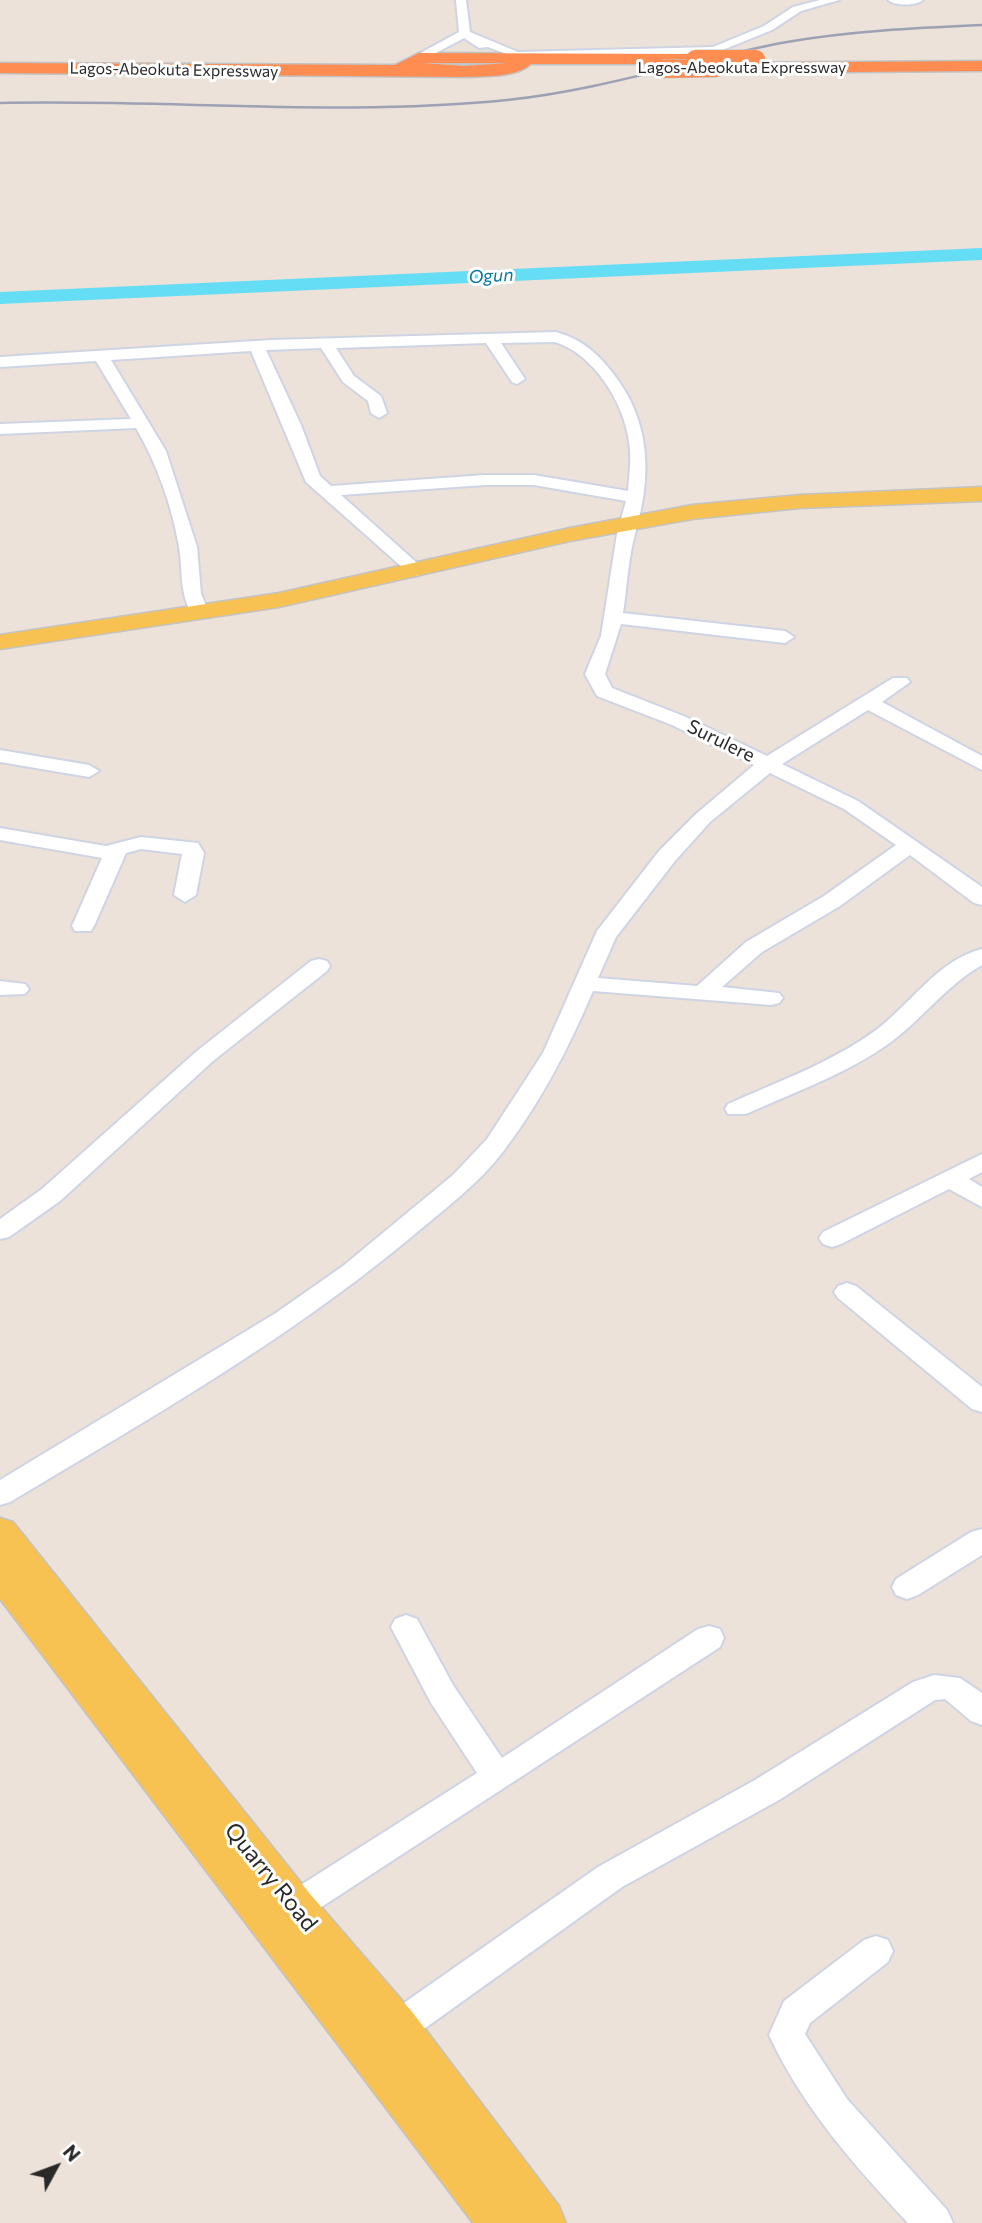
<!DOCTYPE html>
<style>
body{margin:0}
#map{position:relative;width:982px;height:2223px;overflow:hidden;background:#ece2d9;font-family:Commissioner,sans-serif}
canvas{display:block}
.north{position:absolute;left:21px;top:2132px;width:70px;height:70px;-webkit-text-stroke:5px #fff;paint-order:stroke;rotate:49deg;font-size:19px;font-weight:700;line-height:28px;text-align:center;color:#292929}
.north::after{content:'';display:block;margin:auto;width:24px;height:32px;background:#292929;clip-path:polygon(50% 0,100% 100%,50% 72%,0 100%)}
</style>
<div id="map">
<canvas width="982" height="2223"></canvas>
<div class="north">N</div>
</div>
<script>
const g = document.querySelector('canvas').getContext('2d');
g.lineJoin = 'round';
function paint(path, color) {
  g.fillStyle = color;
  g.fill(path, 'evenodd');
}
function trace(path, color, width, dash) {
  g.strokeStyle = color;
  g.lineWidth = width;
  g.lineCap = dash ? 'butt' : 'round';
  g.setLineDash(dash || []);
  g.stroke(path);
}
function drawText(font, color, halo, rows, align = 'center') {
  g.font = font + ' Commissioner,sans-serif';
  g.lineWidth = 6;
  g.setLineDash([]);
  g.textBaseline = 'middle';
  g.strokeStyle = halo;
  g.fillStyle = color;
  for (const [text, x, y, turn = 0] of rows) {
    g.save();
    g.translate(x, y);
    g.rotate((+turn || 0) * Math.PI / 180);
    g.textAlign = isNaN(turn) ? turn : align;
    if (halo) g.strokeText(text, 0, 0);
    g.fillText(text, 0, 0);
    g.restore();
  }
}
const river = new Path2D(`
 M 982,248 L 982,260 L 0,304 L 0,292 Z`);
const minor = new Path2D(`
 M 456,0 L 466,0 L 470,32 L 518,52 L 713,47 L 764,26 L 793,7 L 820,0 L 839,0 L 801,11 L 772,30 L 715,53 L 517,58 L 488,47 L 479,48 L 464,38 L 423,60 L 415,60 L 415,56 L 459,32 Z
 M 888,0 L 923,0 C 916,6 895,6 888,0 Z
 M 556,332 C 581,339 596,352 612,372 C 651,421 652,475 635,534 C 628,559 627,588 623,613 L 785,631 L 794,637 L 785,643 L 621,624 L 605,674 L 612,688 L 686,717 L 767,756 L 893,678 L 907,678 L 910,682 L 882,702 L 982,756 L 982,770 L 868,710 L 782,764 L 858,801 L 982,887 L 982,905 L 974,903 L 910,855 L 840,906 L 762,952 L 722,987 L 779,993 L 783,998 L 779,1003 L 771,1005 L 593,991 C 569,1047 542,1100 505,1149 C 479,1184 442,1211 409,1239 C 286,1341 147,1420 10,1502 L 0,1505 L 0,1480 L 276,1313 L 343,1266 L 453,1175 L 487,1139 L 543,1053 L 597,931 L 659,851 L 696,814 L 754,765 L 672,725 L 597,696 L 585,674 L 601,636 L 617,534 L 626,501 L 534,485 L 485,485 L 341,495 L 426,571 L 417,576 L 411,575 L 306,482 L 251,351 L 111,360 L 166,451 L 197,547 L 201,594 L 209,612 L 200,618 L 193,616 C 179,594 183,571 179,547 C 172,506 157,464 136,428 L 0,434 L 0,424 L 131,419 L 96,361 L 0,367 L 0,357 L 271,340 ZM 555,342 C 594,354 624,403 629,442 C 632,458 629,475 628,491 L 534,475 L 485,475 L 331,486 L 320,476 L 301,425 L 266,350 L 321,348 L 343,382 L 368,401 L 371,413 L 379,418 L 387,413 L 381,396 L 354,376 L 336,348 L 486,343 L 512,382 L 517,384 L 525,379 L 501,343 ZM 770,773 L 844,809 L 896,845 L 824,896 L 746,942 L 697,986 L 598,978 L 616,937 L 675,861 L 710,822 Z
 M 0,750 L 89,765 L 99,771 L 89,777 L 0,762 Z
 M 0,828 L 106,846 L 141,837 L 198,843 L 204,853 L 196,895 L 185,902 L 174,895 L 182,854 L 141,849 L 126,853 L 94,926 L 91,931 L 75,931 L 72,926 L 102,858 L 0,840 Z
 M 982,949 L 982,965 C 947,985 923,1018 891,1042 C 847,1074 794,1092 746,1114 L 728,1114 L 725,1109 L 728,1104 C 777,1082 828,1064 872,1033 C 909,1007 937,960 982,949 Z
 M 319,959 L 327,961 L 330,966 L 327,971 L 213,1061 L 60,1201 L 9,1237 L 0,1239 L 0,1219 L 42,1189 L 197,1051 L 311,961 Z
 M 0,981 L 25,984 L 29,989 L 25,994 L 0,995 Z
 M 982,1154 L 982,1172 L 969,1179 L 982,1187 L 982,1207 L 949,1189 L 841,1244 L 832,1247 L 823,1244 L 819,1238 L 823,1232 Z
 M 847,1283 L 856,1286 L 982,1387 L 982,1412 L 972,1409 L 838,1298 L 834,1292 L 838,1286 Z
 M 982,1529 L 982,1555 L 918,1595 L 907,1599 L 896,1595 L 892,1587 L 896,1579 L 971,1532 Z
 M 406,1615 L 417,1619 L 453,1685 L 502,1758 L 698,1629 L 709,1626 L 720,1629 L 724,1638 L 720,1647 L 306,1917 L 294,1922 L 282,1917 L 277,1907 L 282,1897 L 477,1773 L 431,1703 L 391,1627 L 395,1619 Z
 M 934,1675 L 960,1678 L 982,1693 L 982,1725 L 971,1721 L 945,1699 L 935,1700 L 779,1800 L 622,1887 L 410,2039 L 397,2044 L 384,2039 L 379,2028 L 384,2017 L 598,1867 L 755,1780 L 913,1682 Z
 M 876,1936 L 888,1940 L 893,1951 L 888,1962 L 810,2023 L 805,2034 L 847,2099 L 947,2210 L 953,2223 L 908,2223 C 854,2165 803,2108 769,2035 L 784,2001 L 864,1940 Z`);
const major = new Path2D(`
 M 982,487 L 982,501 L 800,508 L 692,519 L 570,541 L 279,607 L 0,649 L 0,635 L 279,593 L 570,528 L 692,505 L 800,495 Z
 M 0,1518 L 13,1522 L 310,1894 L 413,2013 L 559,2206 L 566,2223 L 473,2223 L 0,1599 Z`);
const highway = new Path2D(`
 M 419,53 L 695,54 L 703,59 L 695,64 L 531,64 C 515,78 485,76 464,77 L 0,73 L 0,63 L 395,65 ZM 422,63 L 508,63 L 464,66 Z
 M 982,61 L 982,71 L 717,73 L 709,68 L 717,63 Z`);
const rail = new Path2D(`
 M 0,103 C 169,99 339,117 507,100 C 602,90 694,59 787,42 C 851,31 917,28 982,25`);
const highwayBridge = new Path2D(`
 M 695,59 L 756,59
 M 662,69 L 717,68`);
const farStreetnames = [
 ["Lagos-Abeokuta Expressway",742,68],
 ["Lagos-Abeokuta Expressway",174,70,1]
];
const farWaternames = [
 ["Ogun",491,276,-3]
];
const streetNames = [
 ["Surulere",721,741,26]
];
const nearStreetnames = [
 ["Quarry Road",271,1877,51]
];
paint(river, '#65ddf5');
trace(minor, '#ced4e3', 4);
trace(major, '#c3c3c3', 3);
trace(highway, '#c3c3c3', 3);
paint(minor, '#fff');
paint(major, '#f8c252');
paint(highway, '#ff8c51');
trace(rail, '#9ca2b4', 2.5);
trace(highwayBridge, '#c3c3c3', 19, []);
trace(highwayBridge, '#ff8c51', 18);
drawText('16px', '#292929', '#fff', farStreetnames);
drawText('italic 18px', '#0679a0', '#fff', farWaternames);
drawText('19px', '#292929', '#fff', streetNames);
drawText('23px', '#292929', '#fff', nearStreetnames);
</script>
